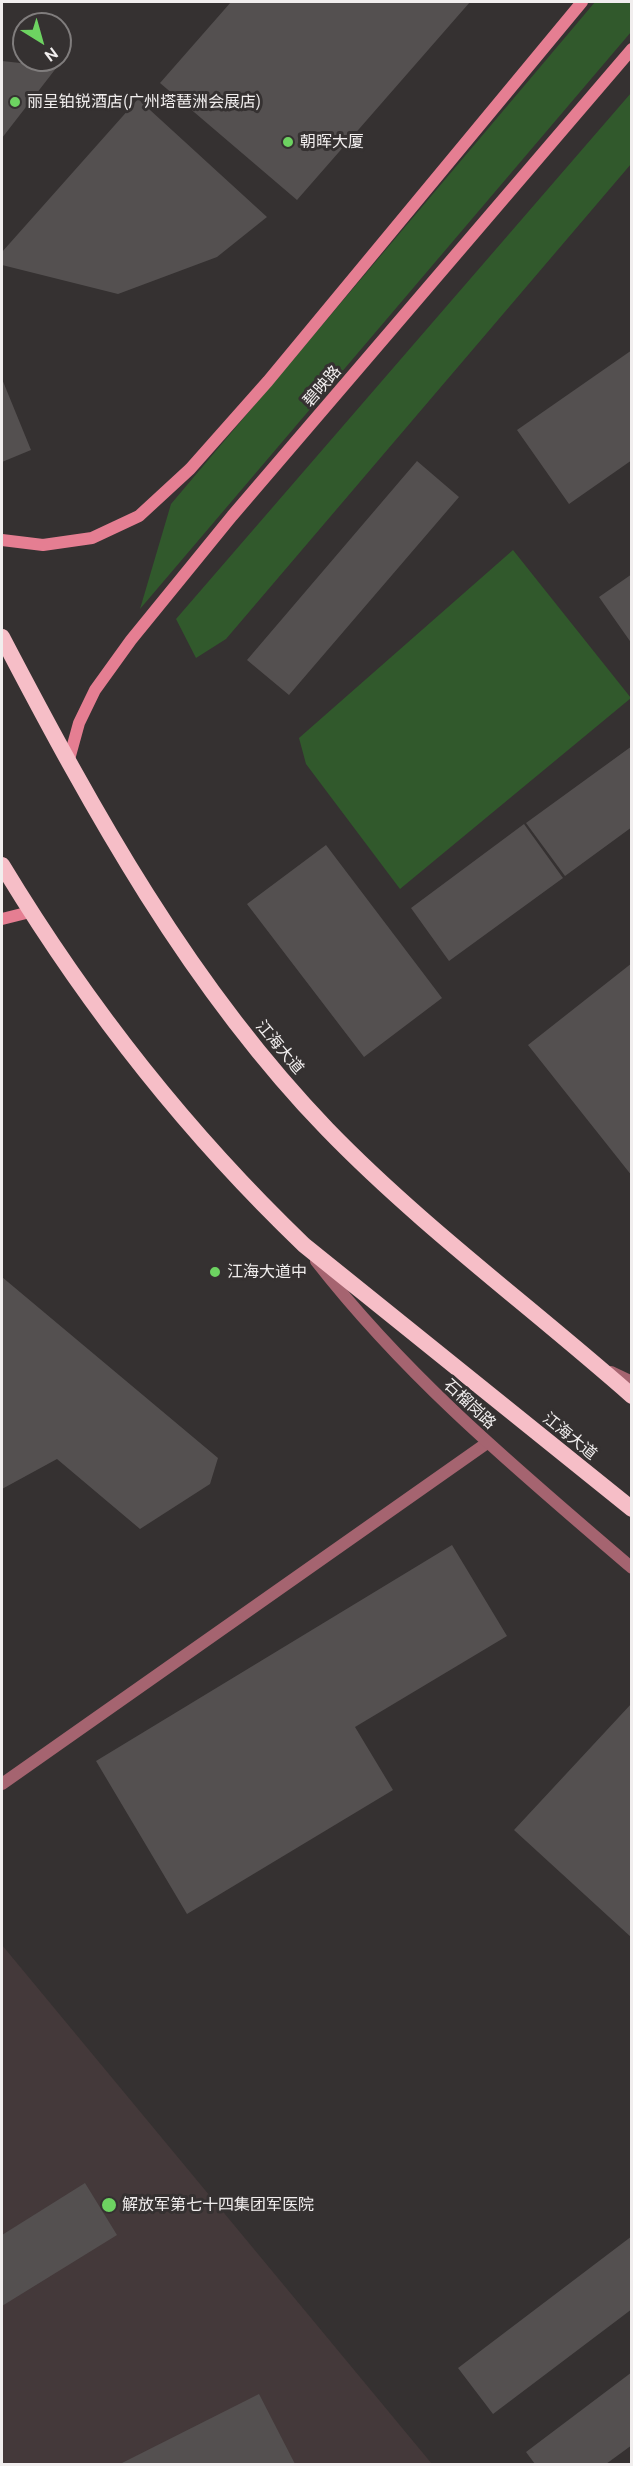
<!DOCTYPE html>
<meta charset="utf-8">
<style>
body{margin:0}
#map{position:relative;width:633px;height:2466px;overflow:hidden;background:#353131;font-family:Ubuntu,sans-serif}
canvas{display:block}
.frame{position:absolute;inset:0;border:3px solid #f1eeee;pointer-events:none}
.north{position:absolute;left:12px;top:12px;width:60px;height:60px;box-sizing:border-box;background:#353131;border:2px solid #807d7d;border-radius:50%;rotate:143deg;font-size:16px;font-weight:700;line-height:24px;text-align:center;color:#f1eeee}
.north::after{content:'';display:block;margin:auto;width:21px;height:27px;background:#6dd361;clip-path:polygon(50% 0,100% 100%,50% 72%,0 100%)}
</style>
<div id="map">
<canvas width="633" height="2466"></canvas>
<div class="frame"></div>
<div class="north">N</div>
</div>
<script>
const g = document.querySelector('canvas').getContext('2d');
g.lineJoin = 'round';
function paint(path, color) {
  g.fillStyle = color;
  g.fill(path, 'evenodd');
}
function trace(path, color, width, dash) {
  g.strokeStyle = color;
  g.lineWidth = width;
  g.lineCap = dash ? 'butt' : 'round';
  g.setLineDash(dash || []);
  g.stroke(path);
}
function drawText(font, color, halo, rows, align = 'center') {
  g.font = font + ' Ubuntu,"Noto Sans SC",sans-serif';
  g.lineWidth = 6;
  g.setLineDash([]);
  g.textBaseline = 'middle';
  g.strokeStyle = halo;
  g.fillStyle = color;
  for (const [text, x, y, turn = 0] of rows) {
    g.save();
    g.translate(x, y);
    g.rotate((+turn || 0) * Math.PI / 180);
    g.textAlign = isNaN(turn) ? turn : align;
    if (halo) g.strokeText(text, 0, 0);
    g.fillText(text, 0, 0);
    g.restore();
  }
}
const built = new Path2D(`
 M 2,1945 L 432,2464 L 2,2464 Z`);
const green = new Path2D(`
 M 595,2 L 631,2 L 631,32 L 140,609 L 171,504 Z
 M 631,93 L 631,164 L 226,639 L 196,658 L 176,619 Z
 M 513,550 L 631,698 L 400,889 L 306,764 L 299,738 Z`);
const building = new Path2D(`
 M 231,2 L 470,2 L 297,200 L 160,83 Z
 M 2,61 L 57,67 L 2,138 Z
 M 138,99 L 267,217 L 217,257 L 118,294 L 2,265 L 2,252 Z
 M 632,350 L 632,460 L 569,504 L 517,430 Z
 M 2,379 L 31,450 L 2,462 Z
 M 417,461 L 459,497 L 289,695 L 247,660 Z
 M 632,574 L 632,644 L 599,597 Z
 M 632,746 L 632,827 L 565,876 L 526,823 Z
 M 524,824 L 563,878 L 449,961 L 411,908 Z
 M 326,845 L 442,998 L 364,1057 L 247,904 Z
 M 632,963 L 632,1176 L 528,1045 Z
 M 2,1277 L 218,1458 L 210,1484 L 140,1529 L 57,1459 L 2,1489 Z
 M 452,1545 L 507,1636 L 355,1727 L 393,1790 L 187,1914 L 96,1761 Z
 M 632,1703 L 632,1938 L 514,1830 Z
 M 85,2183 L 117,2235 L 2,2306 L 2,2235 Z
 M 632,2236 L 632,2309 L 493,2414 L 458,2368 Z
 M 632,2372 L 632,2445 L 606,2464 L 535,2464 L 526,2452 Z
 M 259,2394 L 295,2464 L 120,2464 Z`);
const service = new Path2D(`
 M 2,1784 L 487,1443`);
const tertiary = new Path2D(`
 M 316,1261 C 409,1380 518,1470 632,1568
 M 611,1372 L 632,1382`);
const secondary = new Path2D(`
 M 2,540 L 43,545 L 92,538 L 139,516 L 190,469 L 268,381 L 582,2
 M 68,763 L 79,723 L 95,690 L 131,640 L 232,516 L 632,49
 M 2,919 L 30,912`);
const trunk = new Path2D(`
 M 2,637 C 93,811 189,986 327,1129 C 421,1226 530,1306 632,1396
 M 2,865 C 86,1004 187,1133 304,1245 L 632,1509`);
const markers = [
 [15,102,6,"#6dd361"],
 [288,142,6,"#6dd361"],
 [215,1272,6,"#6dd361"],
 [109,2205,8,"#6dd361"]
];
const poiNames = [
 ["丽呈铂锐酒店(广州塔琶洲会展店)",27,102],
 ["朝晖大厦",300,142],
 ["江海大道中",227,1272],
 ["解放军第七十四集团军医院",122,2205]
];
const streetNames = [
 ["碧映路",322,386,-49],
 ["江海大道",280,1047,50],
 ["石榴岗路",470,1404,43],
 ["江海大道",570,1436,39]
];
paint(built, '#44393a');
paint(green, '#31592c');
paint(building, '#545050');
trace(service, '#a56470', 12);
trace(tertiary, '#a56470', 12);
trace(secondary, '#e57e92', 12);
trace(trunk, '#f6bec7', 16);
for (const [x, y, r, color] of markers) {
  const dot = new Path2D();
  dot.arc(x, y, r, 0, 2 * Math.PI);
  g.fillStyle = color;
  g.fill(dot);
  trace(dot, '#353131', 2);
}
drawText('16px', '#f1eeee', '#353131', poiNames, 'left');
drawText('16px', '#f1eeee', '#353131', streetNames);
</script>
